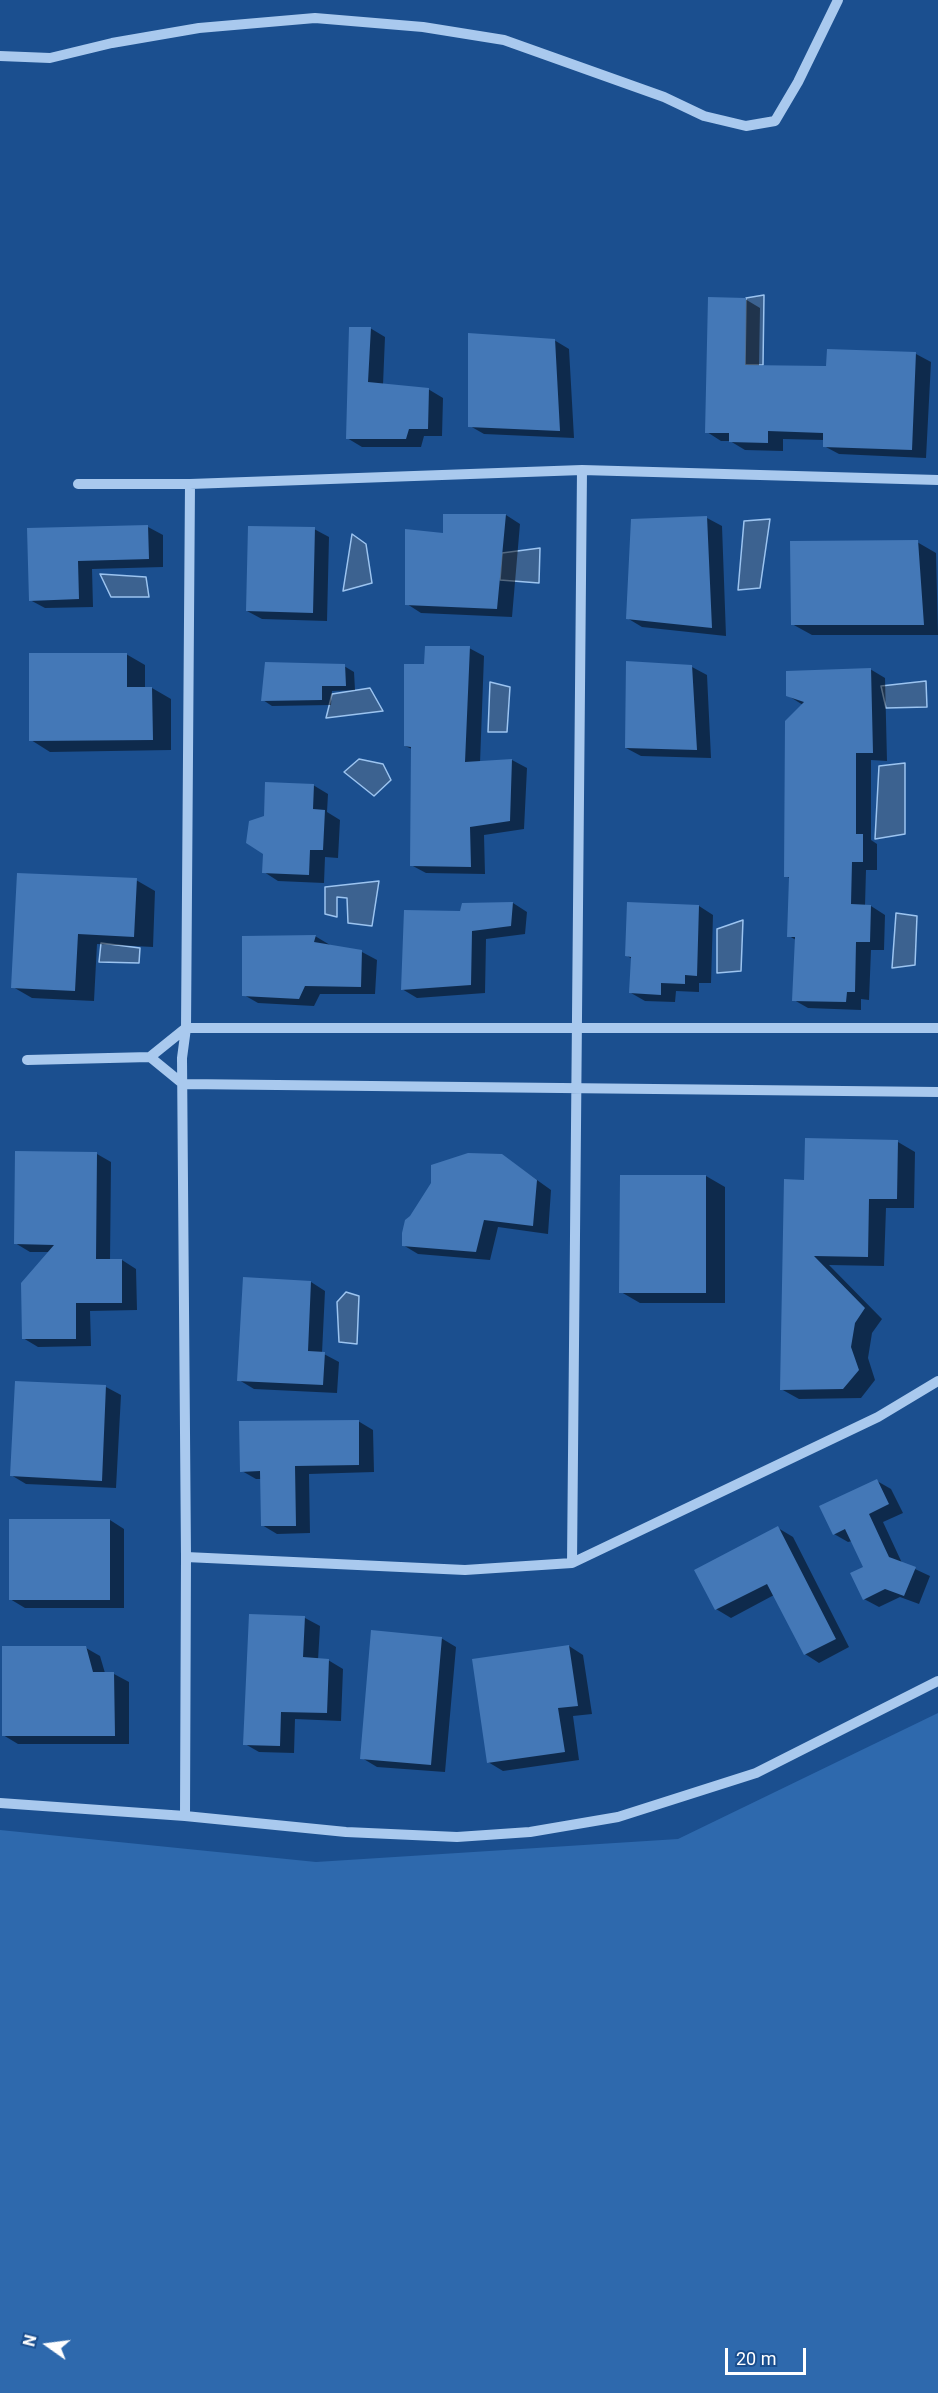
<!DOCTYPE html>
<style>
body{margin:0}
#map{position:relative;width:938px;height:2393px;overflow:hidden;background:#1b4f8f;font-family:Roboto,sans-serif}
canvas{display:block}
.north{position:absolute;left:18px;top:2315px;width:60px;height:60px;-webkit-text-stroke:4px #1b4f8f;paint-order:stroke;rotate:284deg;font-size:16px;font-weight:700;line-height:24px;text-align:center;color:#fff}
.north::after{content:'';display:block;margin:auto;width:21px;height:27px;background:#fff;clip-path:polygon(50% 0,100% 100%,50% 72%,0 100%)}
.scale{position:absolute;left:725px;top:2348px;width:81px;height:27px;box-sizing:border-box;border:3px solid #fff;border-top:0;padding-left:8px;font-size:18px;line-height:21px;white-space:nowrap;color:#fff;-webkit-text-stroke:4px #1b4f8f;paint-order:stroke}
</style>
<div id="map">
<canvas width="938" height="2393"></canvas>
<div class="north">N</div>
<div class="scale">20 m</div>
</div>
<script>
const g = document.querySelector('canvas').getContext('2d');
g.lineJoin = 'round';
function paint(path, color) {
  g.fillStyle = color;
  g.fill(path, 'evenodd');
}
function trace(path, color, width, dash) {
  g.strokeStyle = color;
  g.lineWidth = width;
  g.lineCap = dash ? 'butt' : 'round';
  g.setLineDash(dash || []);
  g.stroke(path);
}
const green = new Path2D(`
 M 938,1713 L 938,2393 L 0,2393 L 0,1830 L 316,1862 L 678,1839 Z`);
const water = new Path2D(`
 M 764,295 L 763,365 L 745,365 L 746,298 Z
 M 770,519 L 760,588 L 738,590 L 744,521 Z
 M 352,534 L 366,544 L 372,583 L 343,591 Z
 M 540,548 L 539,583 L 500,580 L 502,553 Z
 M 100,574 L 146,577 L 149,597 L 111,597 Z
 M 926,681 L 927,707 L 886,708 L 881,686 Z
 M 490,682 L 510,687 L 507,732 L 488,732 Z
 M 370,688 L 383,711 L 326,718 L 332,694 Z
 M 359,759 L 383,764 L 391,780 L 374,796 L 344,772 Z
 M 905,763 L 905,834 L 875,839 L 879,766 Z
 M 379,881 L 372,926 L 348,923 L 347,898 L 337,897 L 337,917 L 325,914 L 325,887 Z
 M 896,913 L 917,916 L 915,965 L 892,968 Z
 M 743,920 L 741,971 L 717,973 L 717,929 Z
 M 101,943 L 140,948 L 139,963 L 99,962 Z
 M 346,1292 L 359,1296 L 357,1344 L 339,1342 L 337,1302 Z`);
const shadow = new Path2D(`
 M 745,299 L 760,308 L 759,367 L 827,367 L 916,354 L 931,362 L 926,458 L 839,454 L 824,446 L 824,440 L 783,439 L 783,451 L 745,450 L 730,441 L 721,441 L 707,432 Z
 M 370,328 L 385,337 L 383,385 L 428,389 L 443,398 L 442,436 L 424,436 L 421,447 L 362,447 L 347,438 Z
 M 554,340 L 569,349 L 574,438 L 484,434 L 470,426 Z
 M 506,515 L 520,524 L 512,617 L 421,613 L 407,604 L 445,534 Z
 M 707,518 L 722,526 L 726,636 L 642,627 L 627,618 Z
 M 148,527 L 163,535 L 163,567 L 92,569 L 93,607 L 45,608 L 30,600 L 29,530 Z
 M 314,529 L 329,537 L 327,621 L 262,619 L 247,611 Z
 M 917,542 L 936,553 L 938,635 L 812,635 L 792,624 Z
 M 469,648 L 484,656 L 480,763 L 512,760 L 527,768 L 524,829 L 484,835 L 485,874 L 426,873 L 411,865 L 412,749 L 405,746 L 425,666 Z
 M 126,654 L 145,665 L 145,688 L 152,688 L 171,699 L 171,750 L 50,752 L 31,740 Z
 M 344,666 L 354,672 L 355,690 L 332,691 L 331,705 L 272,706 L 263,700 Z
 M 692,667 L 707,675 L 711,758 L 641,756 L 626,748 Z
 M 870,669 L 885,678 L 887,761 L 871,760 L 871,840 L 877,844 L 877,870 L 866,870 L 865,906 L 871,906 L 885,915 L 884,950 L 871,950 L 869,1000 L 861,999 L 861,1010 L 808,1008 L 794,1000 L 796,940 L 789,936 L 791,879 L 786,876 L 803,705 L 787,695 Z
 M 313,785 L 328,794 L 327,812 L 340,820 L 338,858 L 325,857 L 324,883 L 278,881 L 264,872 Z
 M 136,880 L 155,891 L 153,947 L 97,944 L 94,1001 L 32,998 L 13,987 Z
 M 513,903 L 527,912 L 525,934 L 486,939 L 485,993 L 417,998 L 402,989 L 461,913 Z
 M 699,906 L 713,915 L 711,983 L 699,983 L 699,992 L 676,991 L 675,1002 L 645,1001 L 631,993 L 632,959 L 626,955 Z
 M 315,936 L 330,945 L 329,946 L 362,952 L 377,960 L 375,994 L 320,994 L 314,1006 L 258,1003 L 244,995 Z
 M 898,1142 L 915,1152 L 914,1208 L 886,1208 L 884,1266 L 829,1265 L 882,1319 L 872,1333 L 868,1358 L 875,1380 L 861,1398 L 799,1399 L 781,1389 L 806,1181 Z
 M 97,1154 L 111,1162 L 110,1260 L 122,1260 L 136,1269 L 137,1310 L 90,1311 L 91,1346 L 38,1347 L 23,1338 L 50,1252 L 30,1252 L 15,1243 Z
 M 502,1155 L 551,1190 L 548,1234 L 498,1227 L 490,1260 L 418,1254 L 403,1245 Z
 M 706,1176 L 725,1187 L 725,1303 L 640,1303 L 621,1292 Z
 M 311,1282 L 325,1291 L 322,1353 L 339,1362 L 337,1393 L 254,1389 L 239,1380 Z
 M 16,1382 L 106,1387 L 121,1395 L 116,1488 L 26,1484 L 11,1475 Z
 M 358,1421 L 373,1430 L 374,1472 L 309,1474 L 310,1533 L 277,1534 L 262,1525 L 262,1479 L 256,1479 L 242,1471 Z
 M 877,1481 L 891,1489 L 903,1513 L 883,1522 L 902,1563 L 930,1576 L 919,1604 L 900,1597 L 879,1607 L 864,1599 L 865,1567 L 852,1541 L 848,1542 L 834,1534 Z
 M 110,1520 L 124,1529 L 124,1608 L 25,1608 L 10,1599 Z
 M 778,1528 L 793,1537 L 849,1647 L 819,1663 L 805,1654 L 774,1595 L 731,1618 L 716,1609 Z
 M 250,1616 L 305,1618 L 320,1626 L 318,1660 L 328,1660 L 343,1669 L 341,1721 L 295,1719 L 294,1753 L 259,1752 L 245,1744 Z
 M 441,1638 L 456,1647 L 445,1772 L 377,1767 L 362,1758 Z
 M 569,1646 L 583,1655 L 592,1714 L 573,1716 L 579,1760 L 503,1771 L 488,1762 Z
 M 86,1648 L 100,1656 L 105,1673 L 114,1674 L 129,1682 L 129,1744 L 18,1744 L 3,1735 Z`);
const building = new Path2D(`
 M 708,297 L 746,298 L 745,365 L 826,366 L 827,349 L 916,352 L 912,450 L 823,447 L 823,433 L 768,431 L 768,443 L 729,442 L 729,433 L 705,433 Z
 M 349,327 L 371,327 L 368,382 L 429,388 L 428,429 L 409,429 L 406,439 L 346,439 Z
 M 468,333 L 555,339 L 560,431 L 468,427 Z
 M 443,514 L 506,514 L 497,609 L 405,605 L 405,529 L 443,533 Z
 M 707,516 L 712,628 L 626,619 L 631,519 Z
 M 148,525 L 149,559 L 78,561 L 79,599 L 29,601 L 27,528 Z
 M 248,526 L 315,527 L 313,613 L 246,611 Z
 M 918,540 L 924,625 L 791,625 L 790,541 Z
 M 425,646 L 470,646 L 465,762 L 512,759 L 510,821 L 470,827 L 471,867 L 410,866 L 411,747 L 404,746 L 404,664 L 424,664 Z
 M 29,653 L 127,653 L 127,687 L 152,687 L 153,740 L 29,741 Z
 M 626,661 L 692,665 L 697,750 L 625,748 Z
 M 265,662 L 345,664 L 346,686 L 322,686 L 322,700 L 261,701 Z
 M 871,668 L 873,753 L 856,753 L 856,834 L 863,834 L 863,862 L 852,862 L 851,904 L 871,905 L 870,942 L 856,942 L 855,992 L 847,992 L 846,1002 L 792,1001 L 795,937 L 787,937 L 789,877 L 784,877 L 785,721 L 804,702 L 786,696 L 786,671 Z
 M 265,782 L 314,784 L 313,809 L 325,810 L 323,850 L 310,850 L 309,875 L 262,873 L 263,854 L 246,843 L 249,821 L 264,816 Z
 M 17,873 L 137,878 L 134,937 L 78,934 L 75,991 L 11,988 Z
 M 513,902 L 511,926 L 472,931 L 471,985 L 401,990 L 404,910 L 460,911 L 462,903 Z
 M 627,902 L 699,905 L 697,976 L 685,975 L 685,984 L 661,983 L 661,995 L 629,993 L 631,957 L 625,956 Z
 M 316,935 L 314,942 L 362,950 L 361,987 L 305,986 L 299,999 L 242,996 L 242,936 Z
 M 805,1138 L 898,1140 L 897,1199 L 869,1199 L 868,1257 L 814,1256 L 865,1308 L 855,1323 L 851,1347 L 859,1370 L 843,1389 L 780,1390 L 784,1179 L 804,1180 Z
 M 15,1151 L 97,1152 L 96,1259 L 122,1259 L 122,1303 L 76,1303 L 76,1339 L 22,1339 L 21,1283 L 54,1245 L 14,1244 Z
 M 468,1153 L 502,1154 L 537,1180 L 533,1226 L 484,1220 L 476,1252 L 402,1246 L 402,1233 L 405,1220 L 410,1216 L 431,1183 L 431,1165 Z
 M 620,1175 L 706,1175 L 706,1293 L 619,1293 Z
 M 243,1277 L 311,1281 L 308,1351 L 325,1352 L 323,1385 L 237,1381 Z
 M 15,1381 L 106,1385 L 102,1481 L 10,1476 Z
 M 359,1420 L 359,1465 L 295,1466 L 296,1526 L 261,1526 L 260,1471 L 240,1472 L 239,1421 Z
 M 877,1479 L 889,1504 L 869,1514 L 889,1557 L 916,1567 L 904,1596 L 885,1589 L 863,1600 L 850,1573 L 863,1567 L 845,1529 L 833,1535 L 819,1506 Z
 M 9,1519 L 110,1519 L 110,1600 L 9,1600 Z
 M 778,1526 L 836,1639 L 804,1655 L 767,1584 L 715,1610 L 694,1570 Z
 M 249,1614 L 305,1616 L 303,1657 L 329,1659 L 327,1713 L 281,1712 L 280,1746 L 243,1745 Z
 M 371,1630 L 442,1637 L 431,1765 L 360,1759 Z
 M 569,1645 L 578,1706 L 558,1708 L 565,1752 L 487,1763 L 472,1659 Z
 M 2,1646 L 86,1646 L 93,1672 L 114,1672 L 115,1736 L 2,1736 Z`);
const minor = new Path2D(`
 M 0,56 L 50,58 L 112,43 L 199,28 L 315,18 L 423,27 L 504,40 L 664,97 L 704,116 L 746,126 L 775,121 L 798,82 L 838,0
 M 78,484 L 190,484 L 582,470 L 938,480
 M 150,1057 L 183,1084 L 938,1092
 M 27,1060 L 150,1057 L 186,1028 L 938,1028
 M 186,1557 L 465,1570 L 572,1563 L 878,1417 L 938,1381
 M 572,1563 L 582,470
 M 0,1803 L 185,1816 L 346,1832 L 457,1837 L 530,1832 L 618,1817 L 756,1773 L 938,1681
 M 185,1816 L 186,1557 L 182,1058 L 186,1028 L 190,484`);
paint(green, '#2e69ad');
paint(water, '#3c6290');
trace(water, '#9cc4f0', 1.5);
paint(shadow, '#0007');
paint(building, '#4478b7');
trace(minor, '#a9c9ee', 10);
</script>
